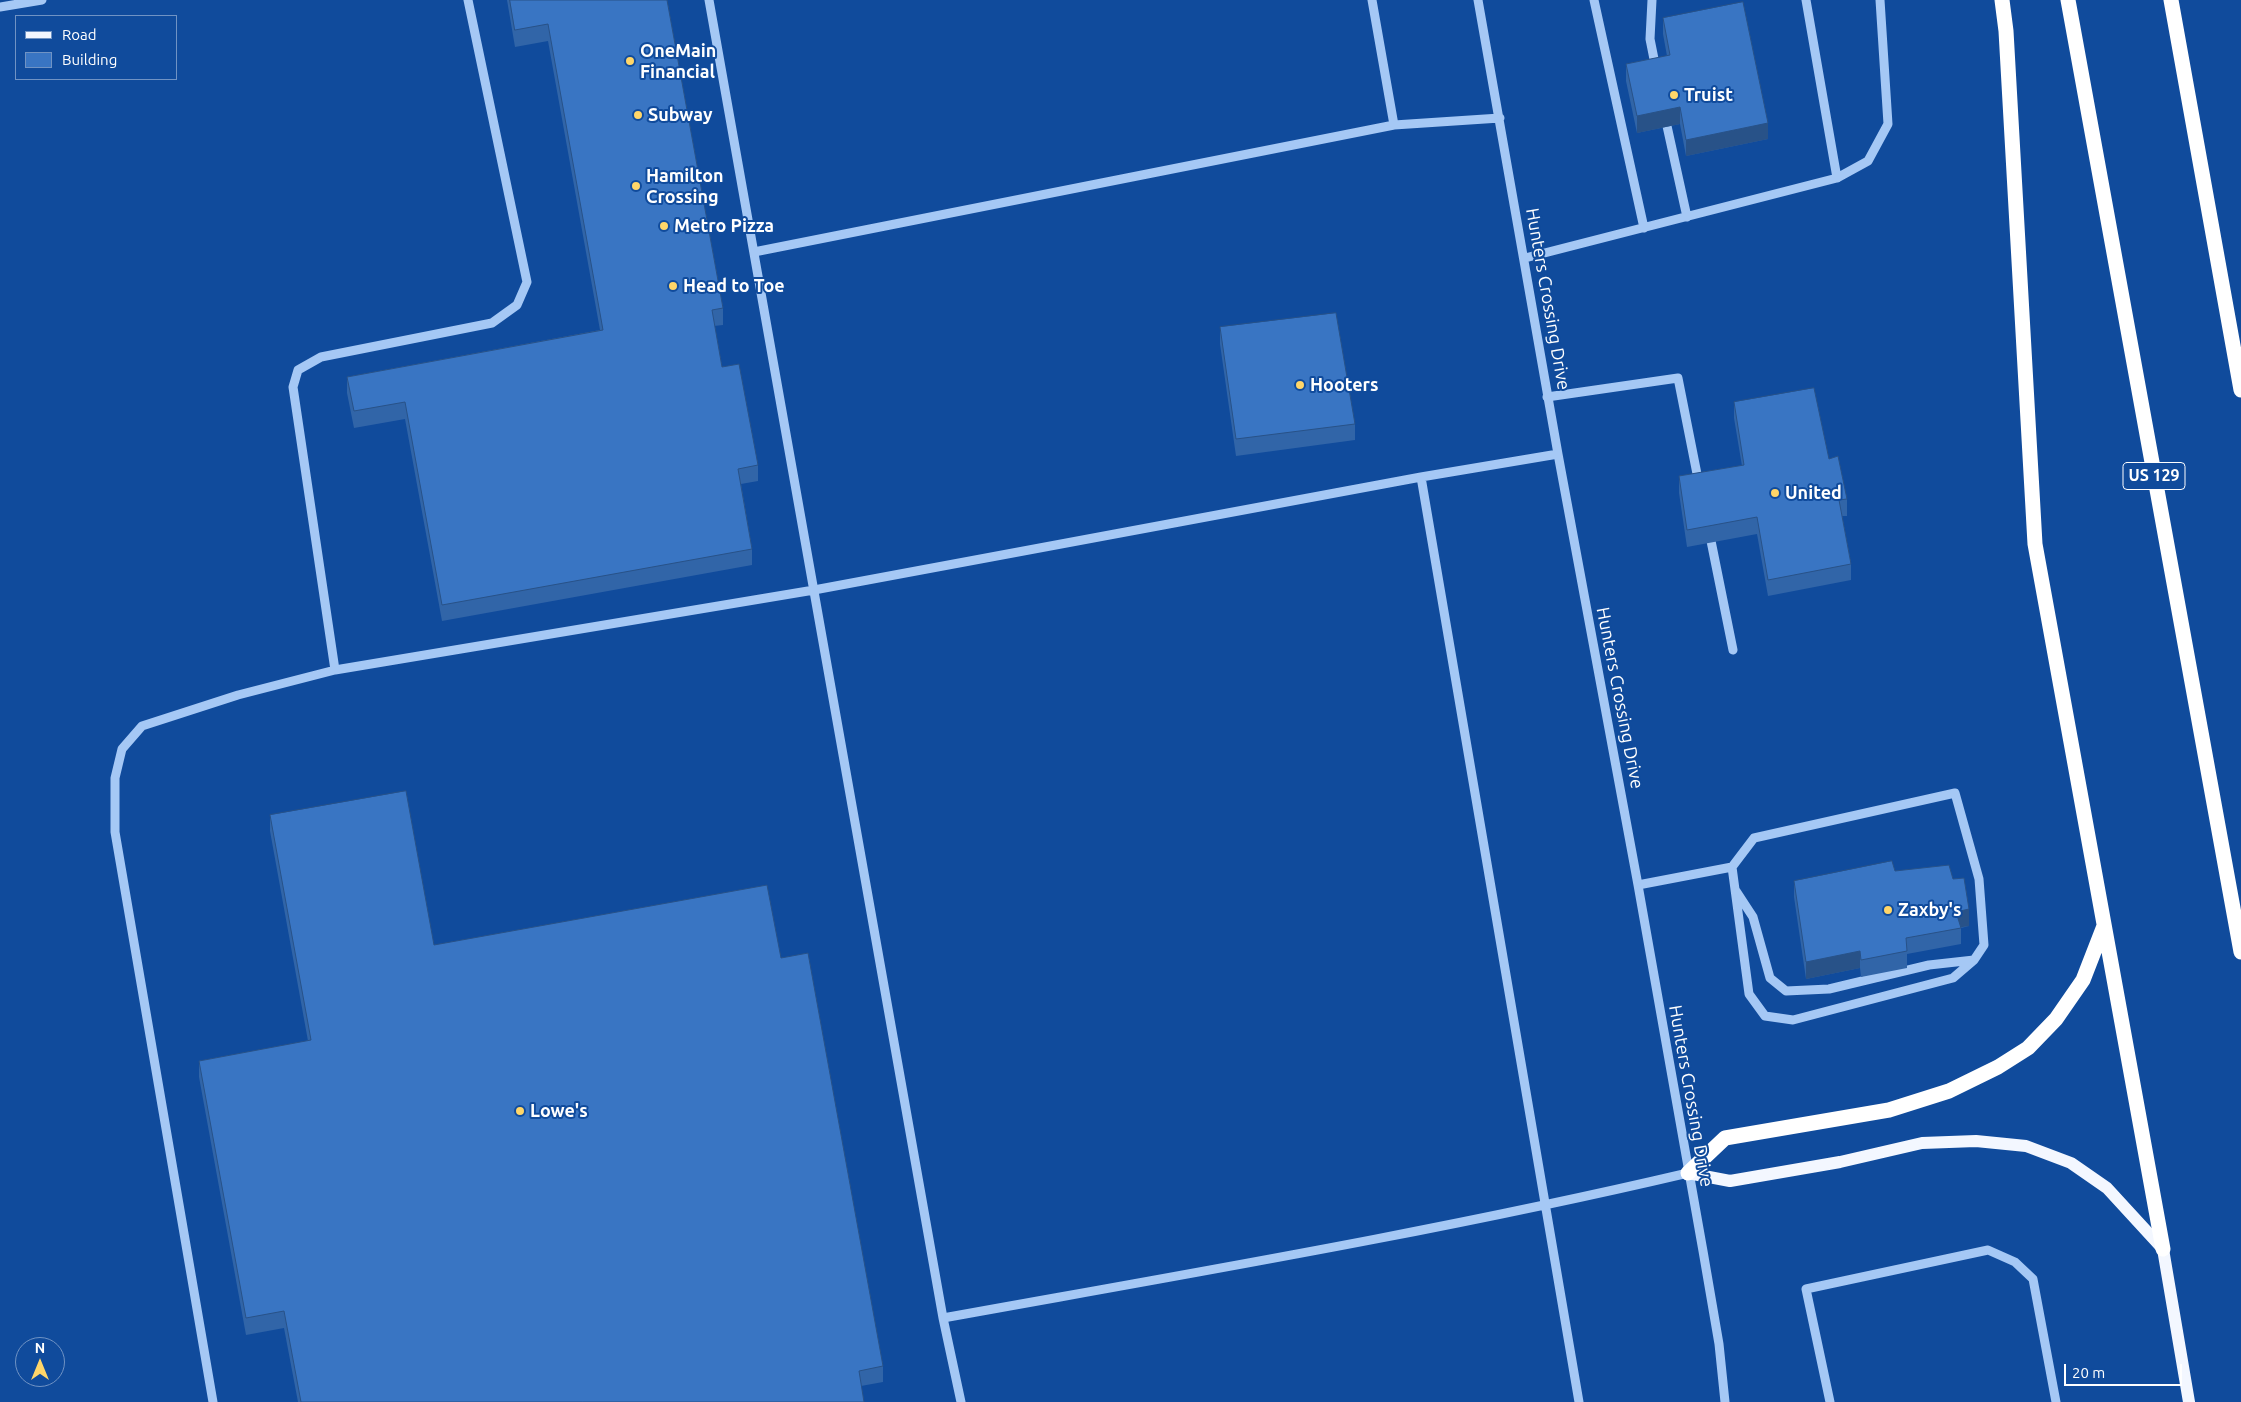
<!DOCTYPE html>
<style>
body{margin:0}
#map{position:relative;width:2241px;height:1402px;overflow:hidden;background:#104b9c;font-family:Ubuntu,sans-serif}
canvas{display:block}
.legend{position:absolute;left:15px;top:15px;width:162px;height:65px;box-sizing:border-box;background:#104b9c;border:1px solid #7093c4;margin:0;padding:6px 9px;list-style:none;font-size:15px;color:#fff}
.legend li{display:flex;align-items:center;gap:10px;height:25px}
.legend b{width:25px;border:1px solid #7093c4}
.north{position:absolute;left:15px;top:1337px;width:50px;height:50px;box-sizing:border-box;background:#104b9c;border:1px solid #7093c4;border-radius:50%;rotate:0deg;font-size:14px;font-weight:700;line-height:20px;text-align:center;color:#fff}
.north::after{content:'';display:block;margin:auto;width:18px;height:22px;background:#ffd669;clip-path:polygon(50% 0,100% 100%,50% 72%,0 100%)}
.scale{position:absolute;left:2064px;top:1364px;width:118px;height:22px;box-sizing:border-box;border:2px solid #fff;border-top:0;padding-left:6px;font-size:15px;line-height:18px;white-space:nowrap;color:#fff;-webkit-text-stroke:4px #104b9c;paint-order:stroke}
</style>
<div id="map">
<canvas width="2241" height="1402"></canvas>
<ul class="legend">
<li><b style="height:6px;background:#f3f7ff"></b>Road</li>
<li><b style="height:14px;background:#3975c3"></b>Building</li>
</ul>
<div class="north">N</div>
<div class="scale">20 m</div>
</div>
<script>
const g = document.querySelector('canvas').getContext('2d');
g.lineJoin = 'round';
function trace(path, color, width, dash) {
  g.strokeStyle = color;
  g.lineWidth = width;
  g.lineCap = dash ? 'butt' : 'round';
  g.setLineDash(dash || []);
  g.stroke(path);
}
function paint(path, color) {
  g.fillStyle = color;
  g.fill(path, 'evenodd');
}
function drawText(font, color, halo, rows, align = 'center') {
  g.font = font + ' Ubuntu,sans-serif';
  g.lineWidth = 4;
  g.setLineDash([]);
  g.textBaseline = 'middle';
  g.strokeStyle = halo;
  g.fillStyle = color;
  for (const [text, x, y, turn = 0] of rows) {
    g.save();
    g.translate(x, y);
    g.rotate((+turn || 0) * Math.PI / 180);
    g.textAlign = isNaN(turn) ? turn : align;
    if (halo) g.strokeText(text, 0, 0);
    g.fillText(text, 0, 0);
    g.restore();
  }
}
const minor = new Path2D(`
 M 709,0 L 943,1318 L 961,1402
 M 1372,0 L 1394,125
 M 1478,0 L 1558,454 L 1638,885 L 1703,1251 L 1719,1344 L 1725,1402
 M 1594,0 L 1644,228
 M 1652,0 L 1650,39 L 1656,69
 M 0,7 L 42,0
 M 1667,126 L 1687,217
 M 1837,178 L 1868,161 L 1888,124 L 1880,0
 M 754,252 L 1394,125 L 1500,118
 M 1525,258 L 1837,178 L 1806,0
 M 1547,397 L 1678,378 L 1699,484
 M 1421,477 L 1579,1402
 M 1709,531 L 1733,650
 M 335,670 L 293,387 L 298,370 L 321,357 L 492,323 L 517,305 L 527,282 L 468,0
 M 1638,885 L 1732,867 L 1754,838 L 1955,793 L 1979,879 L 1984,945 L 1974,960 L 1953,978 L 1793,1020 L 1765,1016 L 1749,994 L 1732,867
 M 1736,891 L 1753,917 L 1770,978 L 1786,991 L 1829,989 L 1929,965 L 1974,960
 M 943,1318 C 1192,1273 1441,1231 1688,1173
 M 213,1402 L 115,832 L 115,778 L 122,749 L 142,726 L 238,695 L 335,670 L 814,590 L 1421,477 L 1558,454
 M 1830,1402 L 1806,1289 L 1988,1250 L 2015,1262 L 2033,1279 L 2056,1402`);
const major = new Path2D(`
 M 1688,1173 L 1730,1181 L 1840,1162 L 1922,1143 L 1976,1141 L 2026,1146 L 2071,1163 L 2107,1188 L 2163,1249 L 2189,1402`);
const highway = new Path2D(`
 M 2002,0 L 2006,31 L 2035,544 L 2163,1249
 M 2068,0 L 2241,952
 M 2171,0 L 2241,390
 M 1688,1173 L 1725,1138 L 1889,1110 L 1949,1091 L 1998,1067 L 2028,1048 L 2056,1019 L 2083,980 L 2104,926`);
const wall = new Path2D(`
 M 507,0 L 667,0 L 723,308 L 723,325 L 714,326 L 722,367 L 758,465 L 758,481 L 741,484 L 752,549 L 752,565 L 442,621 L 405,419 L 354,428 L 347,393 L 347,377 L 600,330 L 548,41 L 515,47 Z
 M 1663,18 L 1768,139 L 1686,156 L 1680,124 L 1637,133 L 1626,81 L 1626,64 L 1667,56 L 1663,34 Z
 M 1220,327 L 1355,424 L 1355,440 L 1236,456 L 1220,344 Z
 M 1734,402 L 1829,459 L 1847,499 L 1847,516 L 1842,516 L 1851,564 L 1851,580 L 1768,596 L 1757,534 L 1687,547 L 1679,493 L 1679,476 L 1742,466 L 1734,418 Z
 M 270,815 L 434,945 L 781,958 L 883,1366 L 883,1382 L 861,1386 L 864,1402 L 298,1402 L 284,1328 L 246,1335 L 199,1077 L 199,1061 L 308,1041 L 270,831 Z
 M 1895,871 L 1953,879 L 1969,926 L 1961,928 L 1961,944 L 1907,954 L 1907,968 L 1861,977 L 1860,968 L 1806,979 L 1794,897 L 1794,881 Z`);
const shadedWall = new Path2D(`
 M 1680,107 L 1680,124 L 1637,133 L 1637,116 Z
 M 1768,123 L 1768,139 L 1686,156 L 1686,140 Z
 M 1969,909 L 1969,926 L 1956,928 L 1956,912 Z
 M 1860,951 L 1860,968 L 1806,979 L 1806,962 Z`);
const building = new Path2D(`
 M 510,0 L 667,0 L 723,308 L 712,310 L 722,367 L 739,364 L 758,465 L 738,469 L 752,549 L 442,605 L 405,402 L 354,411 L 347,377 L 603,330 L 548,24 L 515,30 Z
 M 1743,2 L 1768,123 L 1686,140 L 1680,107 L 1637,116 L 1626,64 L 1670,55 L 1663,18 Z
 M 1336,313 L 1355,424 L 1236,439 L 1220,327 Z
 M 1814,388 L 1829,459 L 1838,456 L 1847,499 L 1839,500 L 1851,564 L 1768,580 L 1757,517 L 1687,530 L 1679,476 L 1744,465 L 1734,402 Z
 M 406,791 L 434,945 L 767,885 L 781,958 L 808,953 L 883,1366 L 859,1371 L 864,1402 L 301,1402 L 284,1311 L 246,1318 L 199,1061 L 311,1040 L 270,815 Z
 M 1892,861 L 1895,871 L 1949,865 L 1953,879 L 1964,878 L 1969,909 L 1956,912 L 1961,928 L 1906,938 L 1907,951 L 1861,960 L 1860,951 L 1806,962 L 1794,881 Z`);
const markers = [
 [630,61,5,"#ffd669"],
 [1674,95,5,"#ffd669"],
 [638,115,5,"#ffd669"],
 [636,186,5,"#ffd669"],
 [664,226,5,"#ffd669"],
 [673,286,5,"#ffd669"],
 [1300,385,5,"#ffd669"],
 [1775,493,5,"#ffd669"],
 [1888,910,5,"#ffd669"],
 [520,1111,5,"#ffd669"]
];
const shields = [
 [2154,476,62]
];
const shieldNames = [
 ["US 129",2154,476]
];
const poiNames = [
 ["OneMain",640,51],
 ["Financial",640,72],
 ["Truist",1684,95],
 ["Subway",648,115],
 ["Hamilton",646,176],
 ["Crossing",646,197],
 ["Metro Pizza",674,226],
 ["Head to Toe",683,286],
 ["Hooters",1310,385],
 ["United",1785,493],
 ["Zaxby's",1898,910],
 ["Lowe's",530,1111]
];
const streetNames = [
 ["Hunters Crossing Drive",1548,299,80],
 ["Hunters Crossing Drive",1620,698,79],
 ["Hunters Crossing Drive",1691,1096,80]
];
trace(minor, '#a5c8f5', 9);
trace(major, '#f3f7ff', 12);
trace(highway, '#fff', 15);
paint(wall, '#3165a8');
paint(shadedWall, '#285288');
paint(building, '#3975c3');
trace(building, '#285288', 1);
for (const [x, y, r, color] of markers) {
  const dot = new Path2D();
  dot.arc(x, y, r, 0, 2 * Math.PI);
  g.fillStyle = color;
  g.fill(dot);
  trace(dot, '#104b9c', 2);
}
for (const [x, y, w] of shields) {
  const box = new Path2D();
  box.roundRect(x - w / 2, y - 13.5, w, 27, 4);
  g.fillStyle = '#104b9c';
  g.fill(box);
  trace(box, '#fff', 1);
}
drawText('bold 16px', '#fff', null, shieldNames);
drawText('bold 18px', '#fff', '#104b9c', poiNames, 'left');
drawText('18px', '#fff', '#104b9c', streetNames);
</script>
